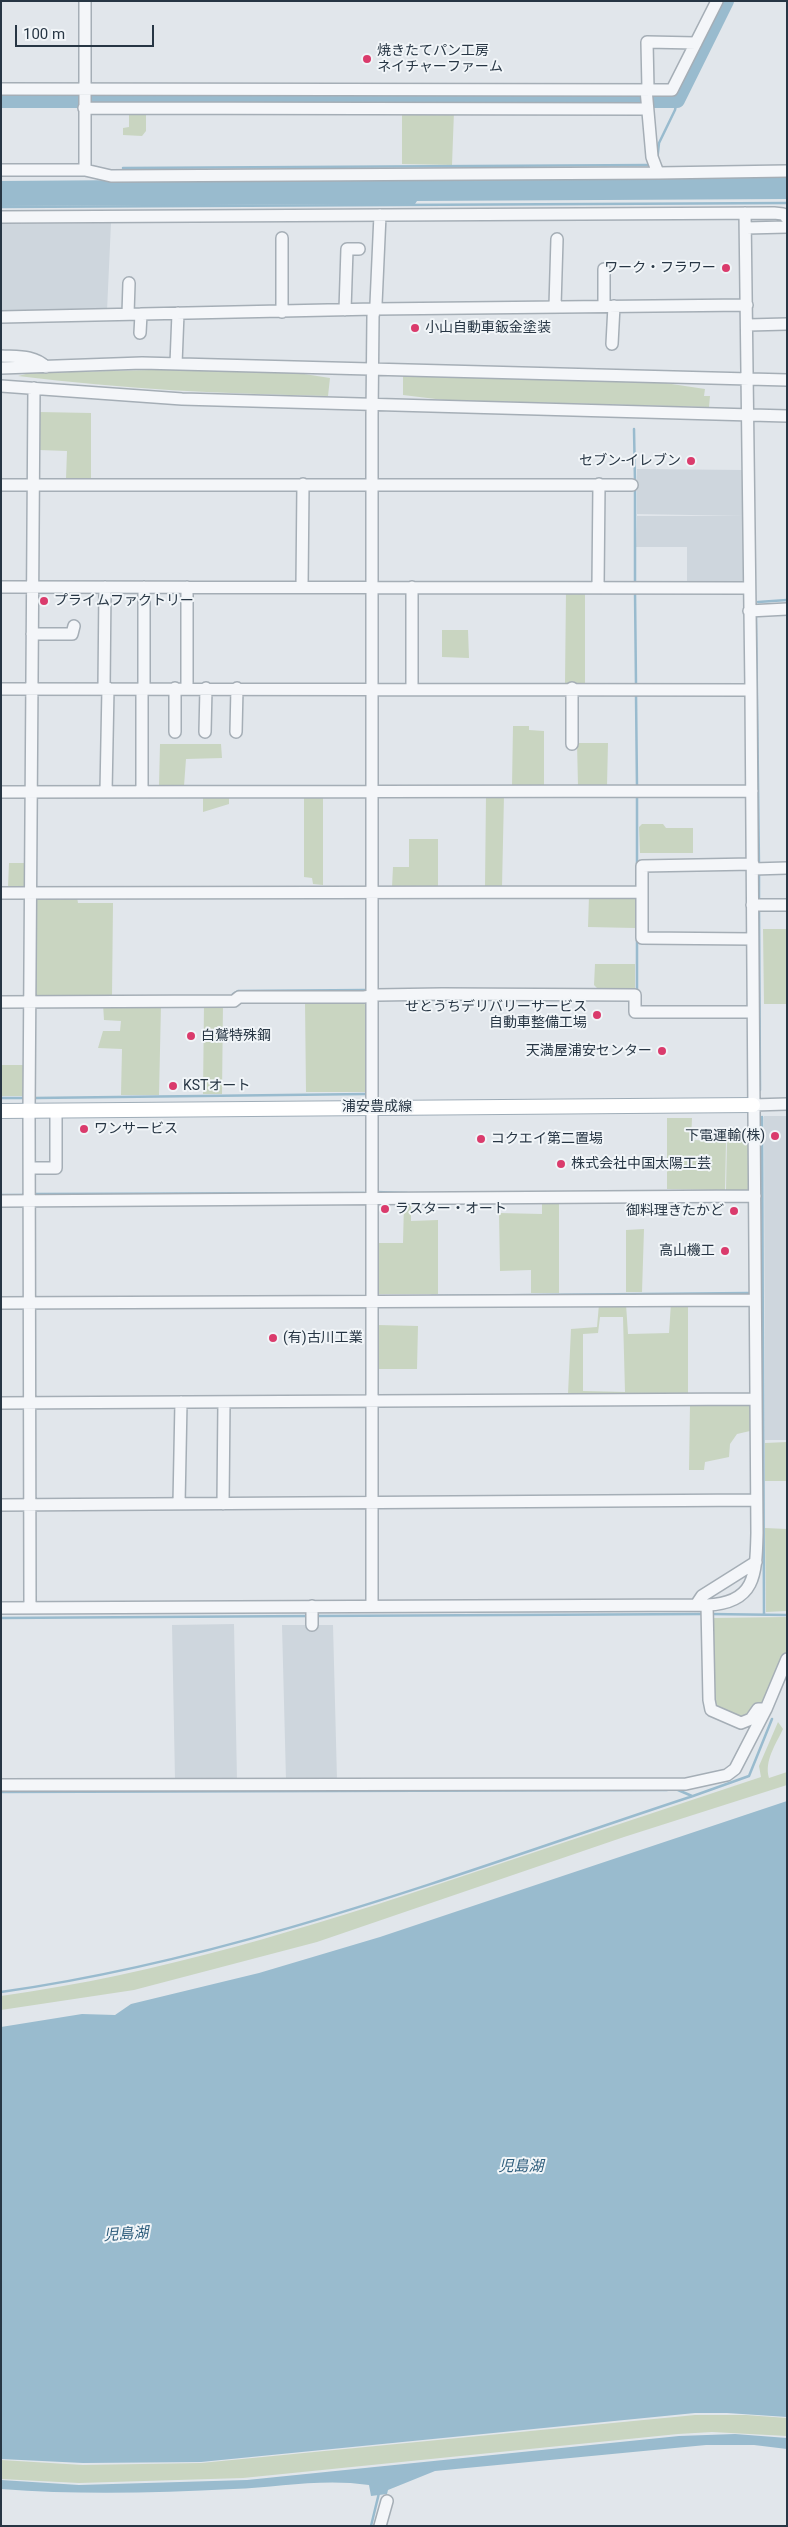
<!DOCTYPE html>
<meta charset="utf-8">
<style>
body{margin:0}
#map{position:relative;width:788px;height:2527px;overflow:hidden;background:#e1e6eb;font-family:Roboto,sans-serif}
canvas{display:block}
.frame{position:absolute;inset:0;border:2px solid #273644;pointer-events:none}
.scale{position:absolute;left:15px;top:25px;width:139px;height:22px;box-sizing:border-box;border:2px solid #273644;border-top:0;padding-left:6px;font-size:15px;line-height:18px;white-space:nowrap;color:#273644;-webkit-text-stroke:4px #f1f5f8;paint-order:stroke}
</style>
<div id="map">
<canvas width="788" height="2527"></canvas>
<div class="frame"></div>
<div class="scale">100 m</div>
</div>
<script>
const g = document.querySelector('canvas').getContext('2d');
g.lineJoin = 'round';
function paint(path, color) {
  g.fillStyle = color;
  g.fill(path, 'evenodd');
}
function trace(path, color, width, dash) {
  g.strokeStyle = color;
  g.lineWidth = width;
  g.lineCap = dash ? 'butt' : 'round';
  g.setLineDash(dash || []);
  g.stroke(path);
}
function drawText(font, color, halo, rows, align = 'center') {
  g.font = font + ' Roboto,"Noto Sans JP",sans-serif';
  g.lineWidth = 4;
  g.setLineDash([]);
  g.textBaseline = 'middle';
  g.strokeStyle = halo;
  g.fillStyle = color;
  for (const [text, x, y, turn = 0] of rows) {
    g.save();
    g.translate(x, y);
    g.rotate((+turn || 0) * Math.PI / 180);
    g.textAlign = isNaN(turn) ? turn : align;
    if (halo) g.strokeText(text, 0, 0);
    g.fillText(text, 0, 0);
    g.restore();
  }
}
const built = new Path2D(`
 M 111,223 L 107,311 L 1,313 L 1,224 Z
 M 637,469 L 745,470 L 744,516 L 637,514 Z
 M 637,516 L 745,516 L 744,582 L 742,585 L 687,584 L 687,547 L 636,547 Z
 M 764,1116 L 787,1116 L 787,1440 L 765,1440 Z
 M 234,1624 L 237,1781 L 175,1780 L 172,1625 Z
 M 282,1625 L 333,1625 L 337,1780 L 286,1780 Z`);
const green = new Path2D(`
 M 129,111 L 146,111 L 146,131 L 142,136 L 123,135 L 123,128 L 129,127 Z
 M 402,111 L 454,111 L 452,165 L 402,164 Z
 M 189,369 L 285,371 L 330,378 L 328,396 C 224,394 122,389 18,376 L 30,373 Z
 M 403,375 L 665,383 L 705,389 L 704,396 L 710,396 L 709,407 L 444,400 L 403,395 Z
 M 39,412 L 91,413 L 91,479 L 66,479 L 67,451 L 39,450 Z
 M 566,591 L 585,591 L 585,683 L 565,683 Z
 M 442,630 L 468,630 L 469,658 L 442,657 Z
 M 513,726 L 529,726 L 529,730 L 544,731 L 544,786 L 512,786 Z
 M 577,743 L 608,743 L 607,786 L 578,786 Z
 M 160,744 L 221,744 L 222,758 L 186,759 L 184,786 L 159,786 Z
 M 323,795 L 323,885 L 313,884 L 312,878 L 304,877 L 304,796 Z
 M 486,795 L 504,795 L 502,887 L 485,887 Z
 M 203,796 L 229,797 L 229,804 L 203,812 Z
 M 642,824 L 663,824 L 666,828 L 693,828 L 693,853 L 640,853 L 639,827 Z
 M 409,839 L 438,839 L 438,887 L 392,887 L 393,867 L 409,867 Z
 M 9,863 L 27,863 L 27,888 L 8,887 Z
 M 636,895 L 635,928 L 588,927 L 589,896 Z
 M 36,897 L 77,897 L 78,903 L 113,903 L 112,996 L 36,996 Z
 M 763,929 L 787,929 L 787,1004 L 764,1004 Z
 M 595,964 L 635,964 L 635,989 L 597,988 L 594,985 Z
 M 305,1002 L 362,1002 L 368,1007 L 366,1092 L 306,1092 Z
 M 223,1003 L 222,1094 L 203,1094 L 204,1004 Z
 M 103,1004 L 161,1005 L 159,1095 L 121,1095 L 122,1049 L 98,1048 L 103,1031 L 120,1031 L 121,1021 L 104,1020 Z
 M 1,1065 L 27,1065 L 25,1096 L 1,1096 Z
 M 667,1118 L 692,1118 L 691,1140 L 726,1141 L 725,1190 L 667,1189 Z
 M 727,1141 L 750,1141 L 750,1190 L 726,1190 Z
 M 411,1202 L 411,1221 L 438,1220 L 438,1294 L 379,1294 L 378,1243 L 403,1243 L 404,1203 Z
 M 542,1202 L 559,1202 L 559,1293 L 531,1293 L 531,1270 L 500,1271 L 499,1213 L 542,1214 Z
 M 644,1229 L 642,1292 L 626,1292 L 626,1230 Z
 M 671,1303 L 688,1303 L 688,1395 L 568,1394 L 571,1329 L 597,1327 L 599,1304 L 626,1304 L 628,1334 L 669,1333 ZM 600,1317 L 623,1317 L 625,1392 L 583,1391 L 583,1334 L 598,1333 Z
 M 378,1325 L 418,1326 L 417,1369 L 378,1369 Z
 M 690,1405 L 750,1405 L 751,1407 L 750,1431 L 737,1434 L 730,1444 L 729,1457 L 705,1462 L 704,1470 L 689,1470 Z
 M 787,1442 L 787,1481 L 765,1481 L 765,1443 Z
 M 765,1528 L 787,1529 L 787,1611 L 766,1612 Z
 M 787,1617 L 787,1651 L 763,1702 L 756,1706 L 744,1720 L 714,1705 L 711,1618 Z
 M 778,1722 L 783,1729 C 776,1744 764,1761 769,1778 L 787,1772 L 787,1785 L 624,1837 L 317,1942 L 134,1990 L 1,2010 L 1,1996 C 160,1974 311,1927 463,1876 C 562,1843 662,1810 761,1777 L 759,1766 Z
 M 695,2415 L 746,2415 L 787,2418 L 787,2436 L 712,2432 L 678,2434 L 243,2478 L 79,2483 L 1,2479 L 1,2460 L 83,2465 L 201,2463 Z`);
const water = new Path2D(`
 M 787,175 L 787,199 L 417,201 L 415,204 L 1,206 L 1,181 Z
 M 787,1801 L 787,2417 L 727,2413 L 695,2413 L 201,2462 L 83,2463 L 1,2459 L 1,2027 L 82,2014 L 115,2015 L 131,2004 L 259,1973 L 380,1937 Z
 M 735,2434 L 787,2438 L 787,2449 L 754,2445 L 706,2445 L 435,2471 L 388,2490 L 387,2494 L 371,2496 L 369,2485 C 324,2478 279,2487 233,2489 C 156,2493 78,2495 1,2489 L 1,2480 L 79,2485 L 247,2480 L 679,2436 Z`);
const stream = new Path2D(`
 M 657,161 L 659,143 L 675,110 L 677,100
 M 123,168 L 650,165
 M 1,207 L 787,203
 M 634,429 L 635,482
 M 633,583 L 635,583 L 635,488
 M 635,592 L 636,685
 M 758,602 L 787,600
 M 756,617 L 759,866
 M 636,694 L 637,788
 M 637,796 L 637,867
 M 759,871 L 759,901
 M 759,909 L 760,1090
 M 637,936 L 637,990
 M 233,994 L 238,991 L 366,990
 M 1,1098 L 23,1098
 M 35,1098 L 366,1094
 M 762,1117 L 764,1614
 M 376,1192 L 407,1193
 M 33,1194 L 364,1193
 M 1,1195 L 25,1195
 M 431,1296 L 749,1293
 M 710,1614 L 787,1615
 M 315,1616 L 705,1614
 M 1,1618 L 310,1616
 M 678,1790 L 692,1796
 M 1,1792 L 667,1790
 M 1,1992 C 237,1959 468,1870 693,1796 L 749,1776 L 772,1719
 M 371,2526 L 379,2493`);
const river = new Path2D(`
 M 1,100 L 677,100 L 726,1`);
const minor = new Path2D(`
 M 85,1 L 85,170 L 111,176 L 658,173
 M 1,89 L 672,90 L 717,1
 M 646,89 L 652,157 L 658,173 L 787,171
 M 648,89 L 647,42 L 696,43
 M 84,108 L 647,109
 M 1,170 L 85,170
 M 1,217 L 774,213 L 783,214 L 787,218
 M 746,228 L 787,227
 M 555,306 L 557,239
 M 604,306 L 604,269
 M 345,310 L 347,249 L 359,249
 M 282,312 L 282,238
 M 128,314 L 129,283
 M 1,317 L 375,309 L 747,305
 M 748,325 L 787,324
 M 140,333 L 141,314
 M 612,344 L 614,306
 M 1,356 C 18,357 34,355 46,367
 M 176,364 L 178,313
 M 1,368 L 142,363 L 787,380
 M 1,386 L 182,399 L 787,416
 M 1,485 L 632,485
 M 598,586 L 599,484
 M 1,587 L 749,588
 M 302,587 L 303,484
 M 412,587 L 412,688
 M 749,611 L 787,609
 M 32,634 L 72,634 L 74,626
 M 104,688 L 105,587
 M 144,688 L 144,587
 M 187,688 L 187,587
 M 572,688 L 572,744
 M 1,689 L 751,690
 M 175,732 L 175,688
 M 205,732 L 206,688
 M 236,732 L 237,688
 M 1,792 L 752,791
 M 106,792 L 108,688
 M 142,792 L 142,688
 M 753,869 L 787,868
 M 642,892 L 642,938 L 752,939
 M 1,893 L 642,892 L 642,866 L 753,864
 M 752,905 L 787,905
 M 1,1002 L 234,1001 L 239,997 L 364,997 L 377,995 L 442,994 L 635,995 L 635,1012 L 752,1012
 M 753,1105 L 787,1104
 M 30,1168 L 56,1168 L 56,1110
 M 1,1201 L 755,1196
 M 1,1303 L 755,1300
 M 1,1403 L 755,1399
 M 179,1504 L 181,1402
 M 223,1504 L 224,1402
 M 1,1505 L 756,1500
 M 372,1605 L 372,416 L 373,316 L 376,304 L 380,215
 M 696,1605 L 702,1596 L 756,1562
 M 707,1605 L 709,1700 L 711,1710 L 741,1723 L 751,1719 L 758,1709 L 766,1709
 M 30,1607 L 29,1111 L 34,388
 M 1,1608 L 707,1605 C 756,1603 756,1574 757,1533 L 751,690 L 745,213
 M 312,1625 L 312,1606
 M 1,1785 L 686,1784 L 727,1775 L 735,1769 L 766,1709 L 787,1659
 M 380,2526 L 387,2501`);
const major = new Path2D(`
 M 1,1111 L 753,1105`);
const markers = [
 [367,59,5,"#da3b6c"],
 [726,268,5,"#da3b6c"],
 [415,328,5,"#da3b6c"],
 [691,461,5,"#da3b6c"],
 [44,601,5,"#da3b6c"],
 [597,1015,5,"#da3b6c"],
 [191,1036,5,"#da3b6c"],
 [662,1051,5,"#da3b6c"],
 [173,1086,5,"#da3b6c"],
 [84,1129,5,"#da3b6c"],
 [775,1136,5,"#da3b6c"],
 [481,1139,5,"#da3b6c"],
 [561,1164,5,"#da3b6c"],
 [385,1209,5,"#da3b6c"],
 [734,1211,5,"#da3b6c"],
 [725,1251,5,"#da3b6c"],
 [273,1338,5,"#da3b6c"]
];
const poiNames = [
 ["焼きたてパン工房",377,51],
 ["ネイチャーファーム",377,67],
 ["ワーク・フラワー",716,268,"right"],
 ["小山自動車鈑金塗装",425,328],
 ["セブン-イレブン",681,461,"right"],
 ["プライムファクトリー",54,601],
 ["せとうちデリバリーサービス",587,1007,"right"],
 ["自動車整備工場",587,1023,"right"],
 ["白鷲特殊鋼",201,1036],
 ["天満屋浦安センター",652,1051,"right"],
 ["KSTオート",183,1086],
 ["ワンサービス",94,1129],
 ["下電運輸(株)",765,1136,"right"],
 ["コクエイ第二置場",491,1139],
 ["株式会社中国太陽工芸",571,1164],
 ["ラスター・オート",395,1209],
 ["御料理きたかど",724,1211,"right"],
 ["高山機工",715,1251,"right"],
 ["(有)古川工業",283,1338]
];
const streetNames = [
 ["浦安豊成線",377,1107]
];
const waterNames = [
 ["児島湖",521,2167],
 ["児島湖",126,2235,-4]
];
paint(built, '#ced6dd');
paint(green, '#c9d5c1');
paint(water, '#99bbce');
trace(stream, '#99bbce', 2.5);
trace(river, '#99bbce', 16);
trace(minor, '#a5aeb6', 14);
trace(major, '#9fadb8', 16);
trace(minor, '#f4f6f9', 11);
trace(major, '#fff', 14);
for (const [x, y, r, color] of markers) {
  const dot = new Path2D();
  dot.arc(x, y, r, 0, 2 * Math.PI);
  g.fillStyle = color;
  g.fill(dot);
  trace(dot, '#f1f5f8', 2);
}
drawText('14px', '#273644', '#f1f5f8', poiNames, 'left');
drawText('14px', '#273644', '#f1f5f8', streetNames);
drawText('italic 15px', '#2e5d7c', '#f1f5f8', waterNames);
</script>
